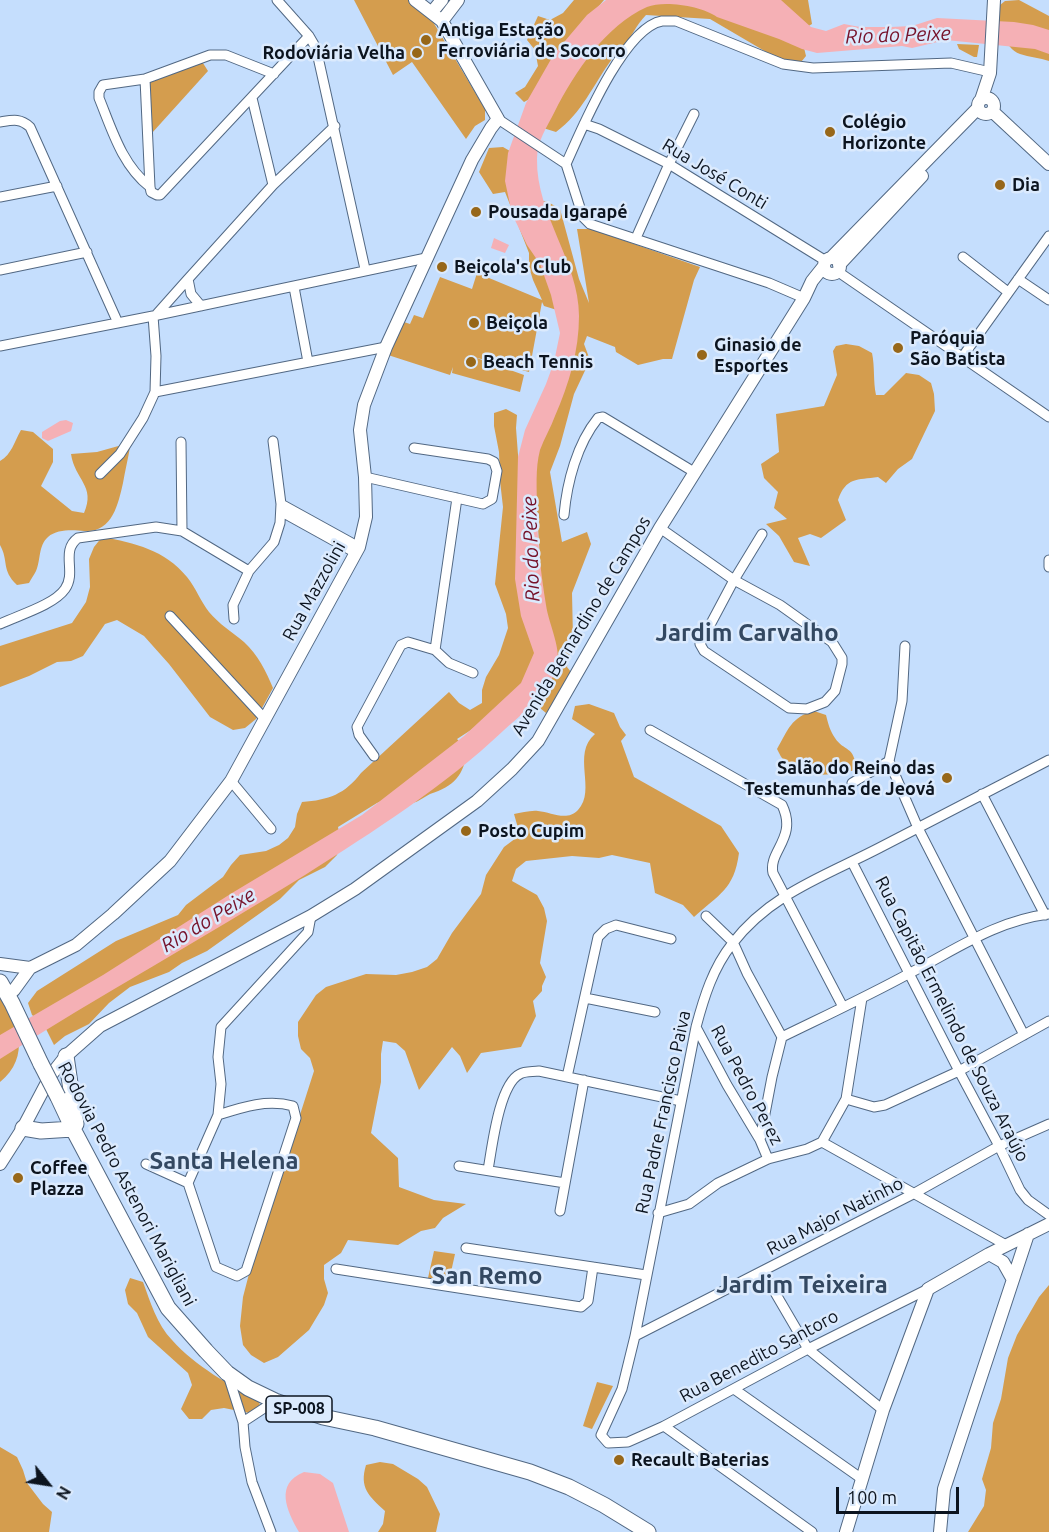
<!DOCTYPE html>
<html>
<head>
<meta charset="utf-8">
<style>
	body { margin:0 }
	#map { position:relative; width:1049px; height:1532px; overflow:hidden; background:#c5defd; font-family:Ubuntu,sans-serif }
	canvas { display:block }
	.north { position:absolute; left:18px; top:1454px; width:60px; height:60px; -webkit-text-stroke:4px #dbeafd; paint-order:stroke; rotate:120deg; font-size:16px; font-weight:700; line-height:24px; text-align:center; color:#0c141f }
	.north::after { content:''; display:block; margin:auto; width:21px; height:27px; background:#0c141f; clip-path:polygon(50% 0,100% 100%,50% 72%,0 100%) }
	.scale { position:absolute; left:836px; top:1487px; width:123px; height:27px; box-sizing:border-box; border:3px solid #0c141f; border-top:0; padding-left:8px; font-size:18px; line-height:21px; white-space:nowrap; color:#0c141f; -webkit-text-stroke:4px #dbeafd; paint-order:stroke }
</style>
</head>
<body>
<div id="map">
<canvas width="1049" height="1532"></canvas>
<div class="north">N</div>
<div class="scale">100 m</div>
</div>
<script>
const ctx = document.querySelector('canvas').getContext('2d');
ctx.lineJoin = 'round';
function fill(path, color) {
  ctx.fillStyle = color;
  ctx.fill(path, 'evenodd');
}
function stroke(path, color, width, dash) {
  ctx.strokeStyle = color;
  ctx.lineWidth = width;
  ctx.lineCap = dash ? 'butt' : 'round';
  ctx.setLineDash(dash || []);
  ctx.stroke(path);
}
function drawText(font, color, halo, rows, align = 'center') {
  ctx.font = font + ' Ubuntu,sans-serif';
  ctx.lineWidth = 5;
  ctx.setLineDash([]);
  ctx.textBaseline = 'middle';
  ctx.strokeStyle = halo;
  ctx.fillStyle = color;
  for (const [text, x, y, turn = 0] of rows) {
    ctx.save();
    ctx.translate(x, y);
    ctx.rotate((+turn || 0) * Math.PI / 180);
    ctx.textAlign = isNaN(turn) ? turn : align;
    if (halo) ctx.strokeText(text, 0, 0);
    ctx.fillText(text, 0, 0);
    ctx.restore();
  }
}
fill(new Path2D(`
	M354,0H414L423,5L485,109V120L475,126L466,139L412,62L393,75Z
	M574,0H604L567,44L537,95L524,102L515,93L525,87L538,66L535,50L527,40L538,16L550,20L563,13Z
	M634,0H808L812,24L800,31L806,56L797,67L785,63L710,19L646,15C636,25 631,38 622,49C619,53 615,55 612,59C593,85 582,113 556,132L543,128L546,104Z
	M1019,0L1049,16V61C1040,58 1029,57 1020,54C1004,48 998,24 995,9L1005,1Z
	M957,44L979,45L977,57H974L959,49Z
	M201,60L208,71L152,133L148,80Z
	M503,147L515,154L536,200L548,202L560,209L579,279L589,303L577,229H591L700,267L694,280L672,359H663L638,365L616,352L615,347L587,336L584,344L590,360L574,394L560,446L550,472L562,542L587,532L591,544L572,593L573,638L567,667L571,672C566,686 559,705 546,713L534,703H513L457,739L467,750C464,776 454,786 430,794C426,796 422,799 418,801C409,806 399,801 390,797L377,803L338,827L341,842L337,855L325,867L299,880L280,899L207,951L182,963L169,972L130,987L109,1003L89,1024L65,1036L54,1045L43,1023L32,1015L28,1003L37,991L116,941L178,915L186,905L223,877L231,865L240,855L266,851L279,845L288,838L295,827L297,814L302,802C329,800 345,794 361,773L449,692L459,703L470,710L482,703V690L486,677L499,655L508,628L506,614L495,584L503,507L500,481L499,452L494,426V413L506,409L517,415L516,428L527,575L540,559L534,465L568,365L557,310L544,306L542,302L529,372L474,357L524,375L520,392L452,373L453,367L450,375L388,355L401,321L410,324L414,315L423,318L440,277L472,289L477,273L542,300L533,280L529,267V253L505,192L493,194L479,172L489,148Z
	M846,344L859,346L872,353C875,367 873,381 876,395H884L906,373L919,375L931,383L934,394L935,411L912,459L898,469L886,483L878,477C857,480 846,477 838,500L846,520L821,538L810,534L798,538L810,566L794,562L779,536L766,524L787,519L774,508L778,492L764,478L761,464L779,452L776,414L824,406L837,375L833,351L836,346Z
	M21,430L33,432L53,449V462L41,486L72,511L84,513C96,486 75,480 71,454L97,452L122,445L130,447C128,459 125,471 123,483C118,505 112,533 84,531C73,530 57,529 48,537C38,546 41,560 36,571C34,575 31,579 29,583L17,585C1,570 9,561 0,545V461C12,454 14,442 21,430Z
	M102,537C135,543 165,550 187,577C196,588 201,602 209,612C219,624 232,632 244,642C258,655 266,671 273,688L256,719L245,728L233,730L210,717L169,664L144,636L117,620L105,624L83,656L71,661L57,662L29,676L0,687V646L72,623L86,602L90,587L89,559L94,547Z
	M589,704L614,713L620,727L626,735L621,741L634,777L721,826L739,853C734,890 719,894 694,917L683,905L655,893L650,863L612,855L599,858L572,856L526,861L516,869L512,881L537,895L544,908L547,921L540,963L546,977L542,986V991L533,1001L536,1016L521,1047L481,1053L467,1073L460,1056L452,1047L419,1090L405,1051L396,1043L383,1041L381,1054V1082L371,1133L398,1158L399,1187L434,1200L466,1204L443,1218L435,1228L421,1231L398,1245L348,1240L341,1253L324,1265V1279L328,1293L324,1305L309,1330L278,1357L264,1363L251,1355L243,1345L240,1326L243,1297L270,1193L298,1121L314,1071L310,1058L301,1049L298,1036V1022L316,995L326,987L366,974L396,975L412,972L427,967L437,959L452,933L481,894L486,875L504,847L520,835L514,814C521,813 531,810 538,811C551,812 567,822 578,810C597,790 571,754 595,734L572,719L575,706Z
	M814,711L826,715C828,723 830,731 835,738C844,752 855,745 856,770C834,775 804,780 785,762C782,759 779,753 777,749C788,730 791,717 814,711Z
	M0,991C19,1019 31,1058 0,1082Z
	M434,1251L455,1254L449,1281L428,1278Z
	M130,1278L143,1282C150,1301 157,1325 172,1340C196,1367 229,1384 259,1402L262,1412L249,1413L224,1408L211,1410L202,1419H189L181,1409L192,1385L188,1373L148,1337L137,1313L128,1304L125,1290Z
	M1049,1285V1532H968L984,1506L986,1490L982,1479L991,1448L993,1423L1001,1399L1008,1358L1017,1335L1039,1297Z
	M597,1382L613,1386L592,1429L583,1426Z
	M0,1447L17,1457L23,1470L27,1483L43,1504L52,1512L49,1532H0Z
	M380,1462L393,1464L418,1479L427,1487L440,1514L436,1532H378L383,1524L385,1511C369,1496 359,1488 366,1465Z`), '#d49d4e');
fill(new Path2D(`
	M606,0H781L811,27L826,31L844,24L860,27H891L912,26L937,18L1014,22L1033,25L1049,30V54L1035,49L946,40L912,48L902,46L817,53L802,49L779,39L717,17C702,6 664,0 647,7C605,26 575,72 555,111C547,127 537,141 537,159C536,215 579,261 579,316C579,351 569,384 555,416C551,427 544,439 540,450C535,469 537,490 537,509C537,541 541,574 546,605C549,626 563,650 556,670C545,697 524,712 503,731C444,787 374,831 305,875C204,938 100,995 0,1059V1035L103,975L232,893L362,815L464,736L521,683L534,653L521,616L515,579L518,457L525,430L546,384L554,362L560,333L551,295L540,264L527,245L512,214L505,181L508,153L526,103L554,54L587,15Z
	M494,238L509,245L505,253L491,248Z
	M66,420L73,423L71,431L48,441L42,438V432L60,421Z
	M304,1472L320,1474L333,1483L349,1532H299C287,1511 274,1484 304,1472Z`), '#f5b0b5');
const minor = new Path2D(`
	M277,0L309,36L316,48L365,269
	M145,79L150,187L151,192L157,195H160L309,36
	M252,98L273,185
	M498,119L566,164
	M0,122C13,120 20,118 30,127L118,323
	M584,124L599,129L669,164L826,261
	M566,164C581,131 623,28 662,21C666,21 672,21 676,21L783,64L813,68L951,63L990,72
	M566,164L583,217L590,224L769,283L804,298
	M150,187C122,165 112,130 99,98V92L103,85L145,79L210,55H226L274,74
	M0,197L57,186
	M636,238L669,164L694,114
	M963,257L1008,292
	M0,270L87,252
	M837,271L1049,417
	M1018,279L1049,300
	M294,287L308,362
	M201,306L191,294L188,279L273,185L335,126
	M156,315L188,279
	M0,346L153,316L426,258
	M963,356L1049,236
	M155,392L386,347
	M181,442L182,531
	M100,474L120,454L143,418L155,392L156,356L153,316
	M365,477L483,504L492,499L497,471L494,462L488,459L414,448
	M281,504L359,547
	M282,512L356,553
	M564,515C567,482 577,444 598,418L603,417L608,420L694,472
	M660,528L734,580L780,605L832,642L842,658V664L835,691L825,702L807,709L789,708L704,651L700,644L734,580L762,534
	M1049,560V567
	M170,616L264,718
	M234,619L233,605L249,571L274,542L280,523L281,504L273,441
	M0,624C19,615 54,605 65,589C77,572 60,551 78,538L156,527L182,531L249,571
	M435,650L457,498
	M650,730L782,805C798,838 768,851 773,873L843,1007
	M374,756L359,735L357,727L401,645L408,642L435,650L449,663L473,673
	M889,761L918,828L1024,1035
	M231,781L271,829
	M852,783L889,761L902,701L905,646
	M982,794L1045,915
	M852,862L959,1071L999,1146L1020,1190L1028,1200L1049,1215
	M706,916L733,942L747,973L782,1037
	M585,998L655,1012
	M696,1027L727,1085L760,1140L768,1159
	M567,1077L598,937L606,929L616,925L671,939
	M846,1099L874,1107L885,1105L959,1071L1049,1021
	M218,1115C243,1107 267,1099 293,1106L296,1118L246,1271L237,1276L216,1267L188,1183L218,1115L221,1084L218,1057L221,1027L308,932L311,916
	M760,1140L772,1077L782,1037C825,1016 868,996 910,973C957,949 995,921 1049,914
	M822,1142L1006,1245
	M146,1164L188,1183
	M459,1166L565,1183
	M488,1170C492,1148 499,1084 520,1074C525,1071 533,1072 539,1071L681,1101
	M560,1211L584,1080
	M658,1213L689,1204L718,1183L768,1159L807,1149L822,1142L846,1099L862,998
	M466,1248L646,1275
	M336,1269L581,1307L588,1301L593,1267
	M763,1272L808,1349L883,1410
	M928,1289L808,1349L664,1426L628,1442L608,1443L601,1435L622,1389L635,1336L696,1027C704,997 713,968 732,944C770,894 825,876 879,848C936,819 992,789 1049,760
	M635,1336L913,1194L999,1146L1049,1124
	M228,1375L243,1422
	M734,1389L862,1479
	M664,1426L812,1532
	M271,1532L252,1482L245,1447L243,1422L275,1401`);
const tertiary = new Path2D(`
	M432,12L442,0
	M442,21L458,0
	M978 106a8 8 0 1 1 16 0a8 8 0 1 1-16 0Z
	M981,100L990,73L994,0
	M992,111L1049,164
	M831,258L978,108
	M824 266a8 8 0 1 1 16 0a8 8 0 1 1-16 0Z
	M839,265L922,176
	M0,964L30,968
	M8,995L14,990L30,968L76,945L113,914L170,861L231,781L359,547L366,517L365,477L360,430L364,405L386,347L472,160L491,128L498,119L442,21L415,0
	M0,1164L23,1128L51,1075L66,1056L100,1026L311,916L355,889L477,801L512,769L538,741L660,528L804,298L812,281L824,266
	M989,1254L1003,1262L1012,1278
	M846,1532L883,1410L928,1289L989,1254L1049,1224
	M940,1532L944,1489L1028,1234`);
const primary = new Path2D(`
	M0,982L12,1003L41,1064
	M66,1056L76,1124
	M58,1097L73,1129L168,1308L206,1351L227,1373L248,1388L275,1401L323,1417L375,1428L530,1472L569,1487L604,1505L648,1532
	M23,1128L41,1131L73,1129`);
stroke(minor, '#526883', 11);
stroke(tertiary, '#526883', 14);
stroke(primary, '#526883', 17);
stroke(minor, '#fff', 9);
stroke(tertiary, '#fff', 12);
stroke(primary, '#fff', 15);
const primaryBridge = new Path2D(`
	M41,1064L58,1097`);
stroke(primaryBridge, '#526883', 17, []);
stroke(primaryBridge, '#fff', 15);
for (const [x, y, r, color] of [
	[426,40,6,"#976719"],
	[417,53,6,"#976719"],
	[830,132,6,"#976719"],
	[1000,185,6,"#976719"],
	[476,212,6,"#976719"],
	[442,267,6,"#976719"],
	[474,323,6,"#976719"],
	[898,348,6,"#976719"],
	[702,355,6,"#976719"],
	[471,362,6,"#976719"],
	[947,778,6,"#976719"],
	[466,831,6,"#976719"],
	[18,1178,6,"#976719"],
	[619,1460,6,"#976719"]
]) {
  const dot = new Path2D();
  dot.arc(x, y, r, 0, 2 * Math.PI);
  ctx.fillStyle = color;
  ctx.fill(dot);
  stroke(dot, '#dbeafd', 2);
}
for (const [x, y, w] of [
	[299,1409,66]
]) {
  const box = new Path2D();
  box.roundRect(x - w / 2, y - 13, w, 26, 4.5);
  ctx.fillStyle = '#dbeafd';
  ctx.fill(box);
  stroke(box, '#0c141f', 1.5);
}
drawText('bold 16px', '#0c141f', null, [
	["SP-008",299,1409]
]);
drawText('bold 18px', '#0c141f', '#dbeafd', [
	["Antiga Estação",438,30],
	["Ferroviária de Socorro",438,51],
	["Rodoviária Velha",405,53,"right"],
	["Colégio",842,122],
	["Horizonte",842,143],
	["Dia",1012,185],
	["Pousada Igarapé",488,212],
	["Beiçola's Club",454,267],
	["Beiçola",486,323],
	["Paróquia",910,338],
	["São Batista",910,359],
	["Ginasio de",714,345],
	["Esportes",714,366],
	["Beach Tennis",483,362],
	["Salão do Reino das",935,768,"right"],
	["Testemunhas de Jeová",935,789,"right"],
	["Posto Cupim",478,831],
	["Coffee",30,1168],
	["Plazza",30,1189],
	["Recault Baterias",631,1460]
], 'left');
drawText('18px', '#0c141f', '#dbeafd', [
	["Rua José Conti",715,174,31],
	["Rua Mazzolini",314,591,-61],
	["Avenida Bernardino de Campos",581,626,-59],
	["Rua Capitão Ermelindo de Souza Araújo",952,1019,63],
	["Rua Pedro Perez",747,1085,62],
	["Rua Padre Francisco Paiva",663,1112,-78],
	["Rodovia Pedro Astenori Marigliani",127,1184,62],
	["Rua Major Natinho",835,1216,-27],
	["Rua Benedito Santoro",759,1356,-28]
]);
drawText('italic 20px', '#76122a', '#dbeafd', [
	["Rio do Peixe",898,35,-2],
	["Rio do Peixe",531,549,-92],
	["Rio do Peixe",208,920,-31]
]);
drawText('bold 24px', '#334861', '#dbeafd', [
	["Jardim Carvalho",747,633],
	["Santa Helena",224,1161],
	["San Remo",487,1276],
	["Jardim Teixeira",802,1285]
]);
</script>
</body>
</html>
